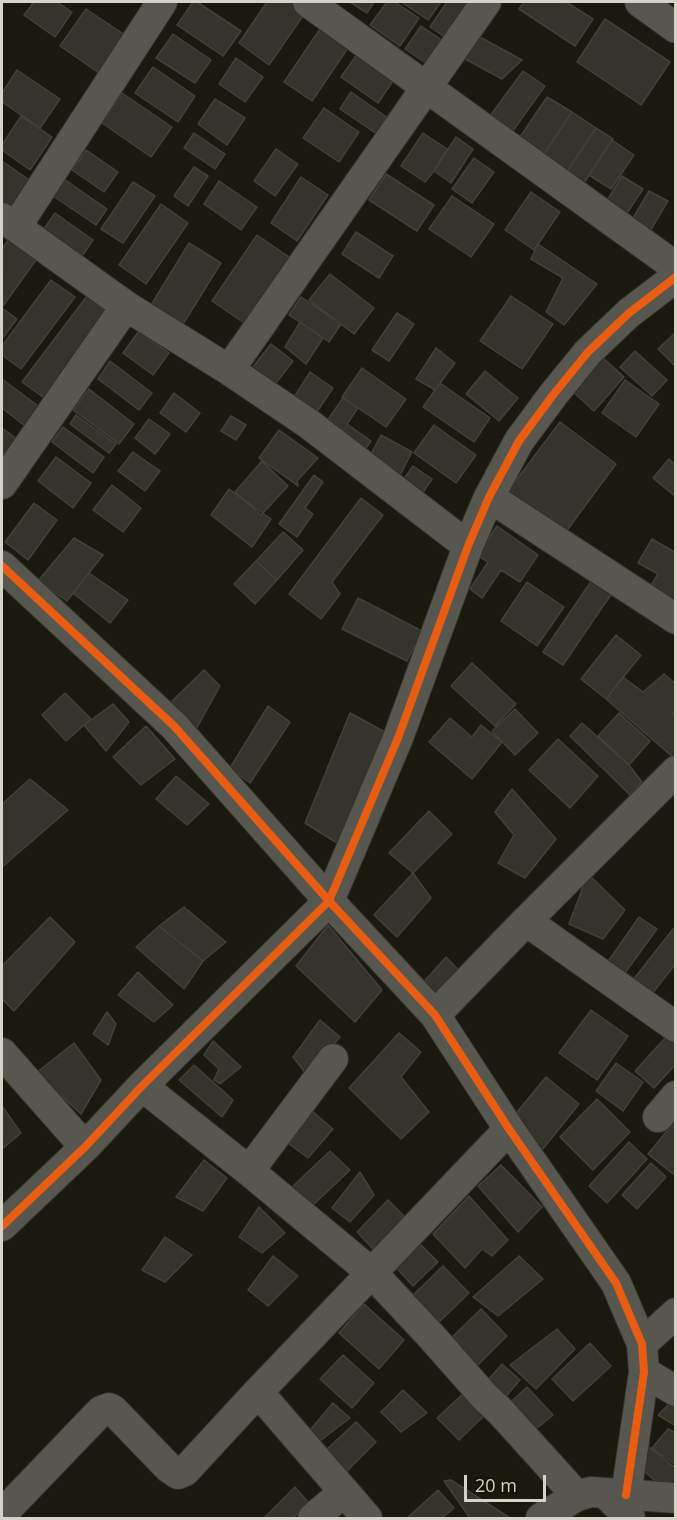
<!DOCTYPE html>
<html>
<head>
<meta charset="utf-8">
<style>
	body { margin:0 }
	#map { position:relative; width:677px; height:1520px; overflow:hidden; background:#19190e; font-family:"Open Sans",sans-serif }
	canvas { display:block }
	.frame { position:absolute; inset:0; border:3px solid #d3d3c6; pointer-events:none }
	.scale { position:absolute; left:464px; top:1475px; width:82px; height:27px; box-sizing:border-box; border:3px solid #d3d3c6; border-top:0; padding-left:8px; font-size:18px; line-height:21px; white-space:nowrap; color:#d3d3c6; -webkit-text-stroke:4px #151402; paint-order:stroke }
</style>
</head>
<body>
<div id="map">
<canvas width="677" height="1520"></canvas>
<div class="frame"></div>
<div class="scale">20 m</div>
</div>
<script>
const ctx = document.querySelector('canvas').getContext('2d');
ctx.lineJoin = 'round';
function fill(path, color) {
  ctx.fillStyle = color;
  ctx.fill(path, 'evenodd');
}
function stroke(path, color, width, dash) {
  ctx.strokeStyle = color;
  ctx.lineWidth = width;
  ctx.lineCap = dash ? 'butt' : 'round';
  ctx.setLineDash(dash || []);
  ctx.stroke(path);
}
const building = new Path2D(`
	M34,2H57L72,12L55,37L24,15Z
	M193,2H197L241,31L223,56L177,25Z
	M267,2H295L307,10L269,65L239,43Z
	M350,2H374L367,13Z
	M387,2H395L419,18L400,46L370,25Z
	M401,2H441L428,20Z
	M447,2H467L473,6L449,40L430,27Z
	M524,2H566L593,19L575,46L519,9Z
	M86,9L125,35L99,73L60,46Z
	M605,19L670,62L641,105L577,62Z
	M322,26L350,45L312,101L284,82Z
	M421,26L446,43L430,66L405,49Z
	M173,34L211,60L195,83L156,58Z
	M478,36L522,60L502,79L465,59Z
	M358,53L395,78L378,103L341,77Z
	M236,58L263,77L245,102L219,84Z
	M153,67L195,96L178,122L135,93Z
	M17,70L60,99L40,128L2,102V93Z
	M523,71L545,86L512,132L490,116Z
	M351,92L388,118L377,134L340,109Z
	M122,93L172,127L151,157L102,123Z
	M547,97L572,112L542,157L518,140Z
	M215,99L245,118L227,145L198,124Z
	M324,108L359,132L339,162L303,138Z
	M572,112L596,128L561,181L537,165Z
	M21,116L52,137L30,170L2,150V145Z
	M596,128L613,139L578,192L561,181Z
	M194,133L225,154L215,169L184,148Z
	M423,133L447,149L434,171L425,182L401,166Z
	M456,137L473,149L451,183L434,171Z
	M612,140L634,155L611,189L589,175Z
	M276,149L298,164L275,196L254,181Z
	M86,150L118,172L104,192L72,170Z
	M474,158L494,172L472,203L452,189Z
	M2,161L35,184L15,214L2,205Z
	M194,167L208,176L188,206L174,196Z
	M386,174L434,205L417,231L369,200Z
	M622,176L643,189L623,219L603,207Z
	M301,177L328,195L297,241L271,223Z
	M64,179L107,209L96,225L53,196Z
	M219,181L257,207L241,230L204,204Z
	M133,182L155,196L123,243L101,229Z
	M649,191L668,201L647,236L629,225Z
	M531,192L560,212L534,250L505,230Z
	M452,196L494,224L471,257L429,229Z
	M161,204L188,223L146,284L119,265Z
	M55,213L93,240L80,259L41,233Z
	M356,232L393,256L379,278L342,254Z
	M257,235L292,259L247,325L212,301Z
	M9,239L36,260L3,306L2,249Z
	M189,243L221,263L180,329L148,310Z
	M538,244L597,284L564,325L546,312L563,278L531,259Z
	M330,274L374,308L354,334L309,300Z
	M51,280L75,297L21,369L2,355V346Z
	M87,296L111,313L47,400L22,382Z
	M511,296L553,324L522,369L480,341Z
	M301,297L341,324L329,342L289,315Z
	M2,308L17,319L2,339Z
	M397,313L414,324L389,361L372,350Z
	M300,322L323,338L306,364L285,347Z
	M139,331L169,353L153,375L123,353Z
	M676,332V367L658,349Z
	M271,344L293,361L269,392L246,376Z
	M436,348L455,363L435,390L416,379Z
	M635,351L667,380L652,396L620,367Z
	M602,357L624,377L594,411L571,390Z
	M110,361L152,393L139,410L98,379Z
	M362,368L406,399L386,427L342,397Z
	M485,371L518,398L499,421L466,394Z
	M310,372L333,388L310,422L288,407Z
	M2,379L45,411L30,430L2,408Z
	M625,380L659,404L636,437L602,413Z
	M440,383L490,418L474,442L423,407Z
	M89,389L134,424L119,444L73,410Z
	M174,393L200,413L186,432L160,413Z
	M343,398L358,408L347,424L371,441L359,458L320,431Z
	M76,415L116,444L109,453L70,424Z
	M231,416L246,425L236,440L221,431Z
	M149,419L170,434L155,454L135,438Z
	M560,422L616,464L565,533L508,491Z
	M434,425L476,455L456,483L414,453Z
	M63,427L104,457L93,473L52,442Z
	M2,428L22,443L2,469Z
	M279,430L318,458L297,481L298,486L259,458Z
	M381,435L412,452L397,481L365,465Z
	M133,452L160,471L145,491L118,471Z
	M56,457L91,483L73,508L38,481Z
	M669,459L676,465V497L653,478Z
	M262,461L288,486L261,515L235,492Z
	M413,466L432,479L416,503L397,489Z
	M314,475L323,482L305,508L313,514L297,537L279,524Z
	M112,485L141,508L123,532L93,510Z
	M229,489L271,519L252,547L211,515Z
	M361,498L383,515L332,582L340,594L321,619L289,594Z
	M34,503L57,520L28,560L5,542Z
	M497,526L538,555L520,582L501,570L482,598L470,589L488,562L477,555Z
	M283,532L303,550L277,580L256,561Z
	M74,538L103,555L67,601L38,581Z
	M652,539L676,553V603L649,589L658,574L638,563Z
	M256,561L277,580L255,604L234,584Z
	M89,573L128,600L110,623L73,593Z
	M592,580L612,593L563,665L543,652Z
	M527,582L564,607L537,646L501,621Z
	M358,598L422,631L407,661L342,629Z
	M616,635L641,655L606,699L581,679Z
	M472,663L516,704L495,726L451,686Z
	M204,670L220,686L195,731L169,704Z
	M664,674L676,684V709L672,715L676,718L675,759L606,699L623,677L643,692Z
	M65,693L91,719L66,741L42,715Z
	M113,704L129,722L106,751L84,725Z
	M268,706L290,722L250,783L230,768Z
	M515,709L538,733L515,755L492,731Z
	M350,713L387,733L342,846L305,823Z
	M619,713L650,741L629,765L598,736Z
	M450,718L472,737L481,725L502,742L472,779L429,742Z
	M582,723L629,765L642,782L630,795L570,736Z
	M146,726L175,759L141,785L113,757Z
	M558,739L598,776L570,808L529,770Z
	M176,776L209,804L187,825L156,799Z
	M30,779L68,810L2,867V804Z
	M512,789L556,839L525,878L498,863L514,835L495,812Z
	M429,811L452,834L413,873L389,853Z
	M413,873L431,898L397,937L374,915Z
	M588,874L625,910L603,939L569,924Z
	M184,907L226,942L203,961L159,926Z
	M50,917L75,942L14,1011L2,999V966Z
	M639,917L657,929L622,977L605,966Z
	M328,925L382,990L355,1022L296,966Z
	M159,926L203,961L184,989L136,947Z
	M673,929L676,930V963L652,994L633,980Z
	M446,957L467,979L442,1007L422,984Z
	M138,972L173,1005L154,1022L118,995Z
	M591,1010L628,1036L597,1080L559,1053Z
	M107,1012L116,1024L108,1045L93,1034Z
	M320,1020L340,1037L307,1075L293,1057Z
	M399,1033L421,1052L401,1077L429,1112L401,1139L349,1088Z
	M666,1037L676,1043V1064L654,1088L635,1071Z
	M213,1041L241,1067L220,1084L214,1080L219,1069L204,1055Z
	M74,1043L101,1080L81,1114L36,1073Z
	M616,1063L643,1082L623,1111L596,1091Z
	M194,1065L233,1100L222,1117L179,1080Z
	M546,1077L579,1104L542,1150L508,1123Z
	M597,1099L630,1132L593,1170L560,1137Z
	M2,1106L21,1133L2,1149Z
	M312,1111L333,1129L308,1158L289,1144Z
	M676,1120V1170L673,1174L648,1154Z
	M629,1142L647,1159L607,1203L589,1186Z
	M330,1151L350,1170L311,1207L290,1189Z
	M204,1160L227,1178L203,1211L176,1197Z
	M651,1163L666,1177L637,1209L622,1195Z
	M501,1165L542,1207L518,1232L478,1186Z
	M360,1172L374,1195L350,1222L332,1208Z
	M469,1196L508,1240L492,1256L482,1249L465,1268L433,1234Z
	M388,1200L404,1216L375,1251L357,1232Z
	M259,1207L285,1233L262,1253L239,1237Z
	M165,1237L192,1255L165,1282L142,1270Z
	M414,1238L438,1262L413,1286L390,1261Z
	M273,1256L298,1276L268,1306L248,1290Z
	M519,1256L543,1279L498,1316L473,1297Z
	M443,1266L469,1293L435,1326L409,1299Z
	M364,1304L404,1340L379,1369L339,1333Z
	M481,1309L507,1336L473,1370L446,1343Z
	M557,1329L575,1349L536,1389L510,1365Z
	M590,1343L611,1366L573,1401L552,1379Z
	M343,1355L374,1383L352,1408L320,1379Z
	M502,1364L520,1380L501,1402L483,1386Z
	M527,1387L553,1415L536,1429L511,1402Z
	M403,1390L427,1413L401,1432L381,1412Z
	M466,1391L488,1412L459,1440L437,1418Z
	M676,1397V1426L658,1415Z
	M333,1403L350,1418L316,1444L305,1436Z
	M356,1422L376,1442L346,1472L325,1451Z
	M668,1429L676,1433V1465L652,1448Z
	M645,1444L676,1468V1493L673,1496L632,1461Z
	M451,1480L510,1518H470L444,1481Z
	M295,1487L309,1503L293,1518H266L265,1517Z
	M438,1490L454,1508L442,1518H407Z`);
fill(building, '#34342b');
stroke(building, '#414138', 1.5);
const street = new Path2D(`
	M308,2L676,267
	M640,2L676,28
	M2,218L16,227L126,306L229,370L309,424L468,546
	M16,227L162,2
	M229,370L486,2
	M2,484L126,306
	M489,497L676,619
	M2,566L174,726L329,901L435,1015L509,1129L616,1283L642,1344L644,1372L626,1495
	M526,921L676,771
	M435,1015L526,921L676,1027
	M2,1053L85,1147
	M142,1086L249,1171L372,1273L431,1336L484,1396L501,1412L577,1496
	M658,1117L676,1096
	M249,1171L333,1059
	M2,1226L85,1147L142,1086L329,901L398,738L468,546L489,497L519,441L553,395L588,352L629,313L676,277
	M642,1344L676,1313
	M644,1372L676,1391
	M605,1493L630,1518
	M2,1514L101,1411L109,1408L113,1410L169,1468L178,1474L185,1471L258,1392
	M313,1518L344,1492
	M367,1518L258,1392L509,1129
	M541,1518L577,1496L591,1492L676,1498`);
stroke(street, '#32312a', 32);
stroke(street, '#57574f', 30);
stroke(new Path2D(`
	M2,566L174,726L329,901L435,1015L509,1129L616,1283L642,1344L644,1372L626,1495
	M2,1226L85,1147L142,1086L329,901L398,738L468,546L489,497L519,441L553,395L588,352L629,313L676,277`), '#e95d12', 8);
</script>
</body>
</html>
